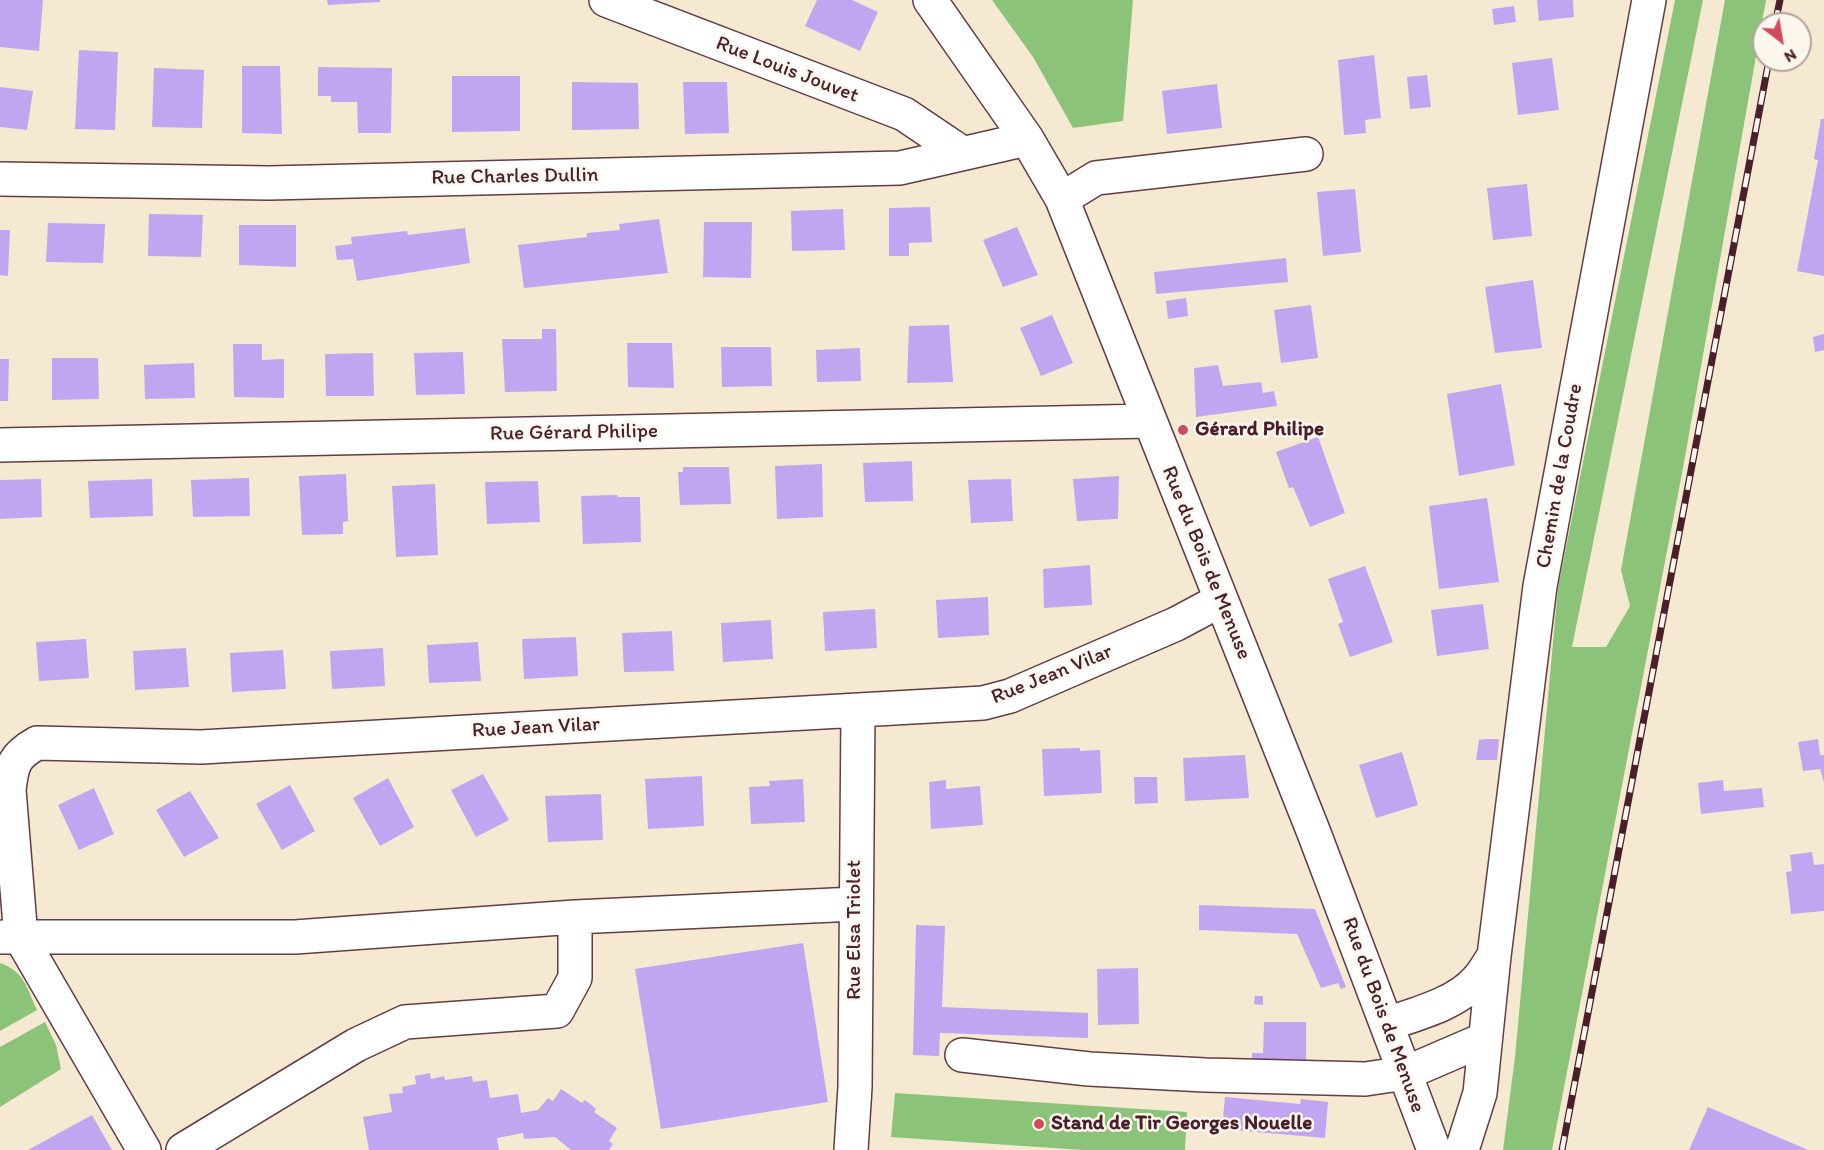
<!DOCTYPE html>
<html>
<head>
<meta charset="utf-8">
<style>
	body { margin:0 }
	#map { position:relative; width:1824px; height:1150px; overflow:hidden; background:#f6e9d2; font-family:Itim,sans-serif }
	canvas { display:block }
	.north { position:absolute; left:1752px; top:12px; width:60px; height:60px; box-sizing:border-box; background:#fbf7ec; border:2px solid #b4a19f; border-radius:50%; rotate:149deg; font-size:16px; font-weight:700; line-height:24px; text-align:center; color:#4a1f2b }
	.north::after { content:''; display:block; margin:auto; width:21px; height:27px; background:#d1495b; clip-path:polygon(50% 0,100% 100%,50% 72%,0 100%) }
</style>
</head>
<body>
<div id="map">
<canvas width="1824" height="1150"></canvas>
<div class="north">N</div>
</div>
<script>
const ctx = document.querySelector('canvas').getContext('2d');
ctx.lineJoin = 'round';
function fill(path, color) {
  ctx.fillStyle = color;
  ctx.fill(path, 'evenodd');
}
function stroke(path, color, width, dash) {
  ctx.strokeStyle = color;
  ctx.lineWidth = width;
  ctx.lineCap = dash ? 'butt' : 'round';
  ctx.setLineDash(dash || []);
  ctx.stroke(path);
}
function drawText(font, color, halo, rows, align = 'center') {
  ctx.font = font + ' Itim,sans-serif';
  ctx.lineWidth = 5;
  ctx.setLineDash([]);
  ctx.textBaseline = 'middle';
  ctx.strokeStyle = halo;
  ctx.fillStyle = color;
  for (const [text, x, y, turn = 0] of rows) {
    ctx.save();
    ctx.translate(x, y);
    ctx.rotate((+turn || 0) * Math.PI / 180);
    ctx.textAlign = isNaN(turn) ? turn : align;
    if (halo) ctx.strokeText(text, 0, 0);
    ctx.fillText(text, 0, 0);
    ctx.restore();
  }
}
fill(new Path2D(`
	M992,0H1133L1123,121L1073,128L1033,57Z
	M1675,0H1703L1572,647H1606L1630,606L1621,570L1725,0H1766L1683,468L1552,1150H1503L1515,1057L1558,588Z
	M0,963C24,971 27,988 37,1010L0,1031Z
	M45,1022L56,1045L61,1069L0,1107V1047Z
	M895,1093L1187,1112L1185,1150H1083L891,1137Z`), '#8bc478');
fill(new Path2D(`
	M0,0H43L39,51L0,47Z
	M327,0H380V2L328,5Z
	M817,0H852L878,12L860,51L805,26Z
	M1537,0H1573L1574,17L1539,21Z
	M1514,6L1516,22L1494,25L1492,9Z
	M79,50L118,52L115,130L75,129Z
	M1374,55L1381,118L1365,120L1366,133L1344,135L1338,60Z
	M1552,58L1559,110L1518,115L1512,63Z
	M242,66H280L282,134L242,133Z
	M318,67L392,68L391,133H358L357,102H331V96H318Z
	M154,68L204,70L202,128L152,127Z
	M1427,75L1431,107L1410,109L1407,77Z
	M452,76H520V131L452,132Z
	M572,82L638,83L639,129L572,130Z
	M683,82H727L729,133L685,134Z
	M1217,84L1222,128L1167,134L1162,91Z
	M0,87L33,91L27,130L0,127Z
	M1821,119H1824V276L1797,271L1818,160L1814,159Z
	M1527,184L1532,236L1493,240L1487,188Z
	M1355,189L1361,252L1323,256L1317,192Z
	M930,207L932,242L909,243V256H889V208Z
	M843,209L845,250L792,251L791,211Z
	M149,214L203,215L201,257L148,256Z
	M659,219L668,273L524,288L518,245L587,237V233L620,230L619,224Z
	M704,222H752L751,278L703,277Z
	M48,223L105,224L103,263L46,262Z
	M239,225H296V267L239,265Z
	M1017,227L1038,275L1003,287L983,240Z
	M465,228L470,263L357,281L353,259L337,260L335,246L352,244L351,237L407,231L408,235Z
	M0,230H10L8,276L0,275Z
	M1286,258L1288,282L1156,294L1154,272Z
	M1533,280L1542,348L1495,353L1485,287Z
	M1186,298L1188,316L1168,319L1166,301Z
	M1311,305L1318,358L1281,363L1274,310Z
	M1052,315L1073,363L1041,376L1020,328Z
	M949,325L953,382L907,383L909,326Z
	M542,329H556L557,391L505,392L502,339H542Z
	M1824,334V350L1815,352L1813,337Z
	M627,343H672L674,388L628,387Z
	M233,344H262V360L284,359V398L234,397Z
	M721,347H771L772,386L722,387Z
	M860,348L861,381L817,382L816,350Z
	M463,352L465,394L416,395L414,353Z
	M373,353L374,396H326L325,354Z
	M52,358H98L99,399L52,400Z
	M0,359H9L8,401H0Z
	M194,363L195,398L145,399L144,365Z
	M1218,365L1223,386L1261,382L1263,393L1274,391L1277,406L1196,417L1194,368Z
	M1501,384L1515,465L1459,476L1447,394Z
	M1318,437L1345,513L1310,527L1293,487L1289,488L1276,452Z
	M912,461L913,501L865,502L863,463Z
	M822,464L823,517L777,519L775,466Z
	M683,467H729L731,504L680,505L678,472H683Z
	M346,474L348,521L343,522V534L302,535L299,476Z
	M1119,476L1118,519L1077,521L1073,479Z
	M249,478L250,516L193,517L191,480Z
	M41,479L42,517L0,519V480Z
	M152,479L153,516L90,518L88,481Z
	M1011,479L1013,521L971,523L968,480Z
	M538,481L540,522L487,524L485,482Z
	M435,484L438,555L396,557L392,486Z
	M617,495L618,497H640L641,542L583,544L581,496Z
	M1487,498L1499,582L1439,589L1429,506Z
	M1090,565L1092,605L1044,608L1043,569Z
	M1365,566L1393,642L1350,657L1338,624L1343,622L1328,579Z
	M988,597L989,635L938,638L936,600Z
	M1483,604L1489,649L1437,656L1431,610Z
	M875,609L877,648L825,651L823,612Z
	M771,620L773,659L723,662L721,623Z
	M672,631L674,671L624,672L622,633Z
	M576,637L578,676L524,679L522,639Z
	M86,639L89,678L39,681L36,642Z
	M478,642L481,681L429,683L427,645Z
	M186,648L189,687L135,690L133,651Z
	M383,648L385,686L332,689L330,651Z
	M283,650L286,689L232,692L230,653Z
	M1484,739H1499L1497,760H1476L1479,740Z
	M1818,739L1820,755H1824V782L1820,769L1803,771L1798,742Z
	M1080,748V751L1100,750L1102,793L1044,796L1042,749Z
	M1402,752L1418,805L1376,818L1359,765Z
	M1245,755L1249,798L1185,801L1183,758Z
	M483,774L509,820L476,837L451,790Z
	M702,776L704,826L648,829L645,779Z
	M1134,777H1157L1158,803L1135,804Z
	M388,778L414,827L380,846L353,798Z
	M803,779L805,822L751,824L749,787L770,786L769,781Z
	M946,780V789L980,786L983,825L931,829L929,782Z
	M1723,780L1724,791L1762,788L1764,807L1701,814L1698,783Z
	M290,785L315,831L282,850L256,804Z
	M94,788L114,834L79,850L58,805Z
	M190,791L219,838L184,857L156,810Z
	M601,794L603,840L548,842L545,796Z
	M1812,852L1814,865L1824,864V911L1791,914L1786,872L1792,871L1790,855Z
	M1199,905L1315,909L1346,987L1341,989L1338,983L1321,988L1297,934L1199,930Z
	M916,925L945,926L942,1007L1088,1013V1038L940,1033L939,1056L913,1055Z
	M803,943L828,1102L661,1129L635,969Z
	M1138,968L1139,1024L1098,1025L1097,969Z
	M1255,996H1263V1005L1254,1004Z
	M1264,1022H1306V1060L1265,1059V1063L1252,1062V1053H1263Z
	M430,1073L431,1079L444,1076L445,1080L472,1076L473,1082L487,1080L490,1098L518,1094L521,1113L538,1110L548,1098L553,1101L561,1089L582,1103L585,1100L596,1109L594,1112L617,1128L609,1141L613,1144L609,1150H571L555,1137L524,1139L523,1133L497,1138L499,1150H369L363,1117L392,1112L389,1094L403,1093L402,1087L416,1084L415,1076Z
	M1225,1097L1300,1104L1301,1099L1328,1102L1325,1138L1222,1129Z
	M1708,1107L1808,1150H1689Z
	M92,1115L112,1150H28Z`), '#c1a5f0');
const minor = new Path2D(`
	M606,0L904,114L962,153
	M930,0L1027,139L1062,199L1314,833L1434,1150
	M0,179L269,183L900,168L1027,139
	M1062,199L1096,178L1306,154
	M0,445L1149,421
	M3,937H295L575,917L855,904
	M1387,1024C1416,1014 1456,1004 1477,980C1484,973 1488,964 1494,956
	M962,1055L1089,1069L1205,1075L1365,1079L1406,1073L1485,1039
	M144,1150L21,938L9,790C12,764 14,756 37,743L201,747L983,703L1010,696L1176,624L1221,600
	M183,1150L356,1045L405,1022L557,1011L575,978V917
	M851,1150L855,1087L858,710
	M1462,1150L1480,1093L1494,956L1540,586L1649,0`);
stroke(minor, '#643d44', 36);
stroke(minor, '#fff', 33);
const rail = new Path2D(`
	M1775,24L1780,0
	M1562,1150L1769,60`);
stroke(rail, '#4a1f2b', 7);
stroke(rail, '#fbf7ec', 4.5, [14]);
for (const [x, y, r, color] of [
	[1183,430,6,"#d1495b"],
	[1039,1124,6,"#d1495b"]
]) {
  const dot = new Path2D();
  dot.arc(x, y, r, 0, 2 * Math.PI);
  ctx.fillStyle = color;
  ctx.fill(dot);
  stroke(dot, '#fbf7ec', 2);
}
drawText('21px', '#4a1f2b', '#fbf7ec', [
	["Rue Louis Jouvet",787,70,21],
	["Rue Charles Dullin",515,177,-1],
	["Rue Gérard Philipe",574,433,-1],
	["Chemin de la Coudre",1560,476,-80],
	["Rue du Bois de Menuse",1206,563,68],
	["Rue Jean Vilar",1052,675,-22],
	["Rue Jean Vilar",536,728,-3],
	["Rue Elsa Triolet",855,930,-90],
	["Rue du Bois de Menuse",1383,1015,70]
]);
drawText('bold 21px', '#4a1f2b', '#fbf7ec', [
	["Gérard Philipe",1195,430],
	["Stand de Tir Georges Nouelle",1051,1124]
], 'left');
</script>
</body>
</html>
